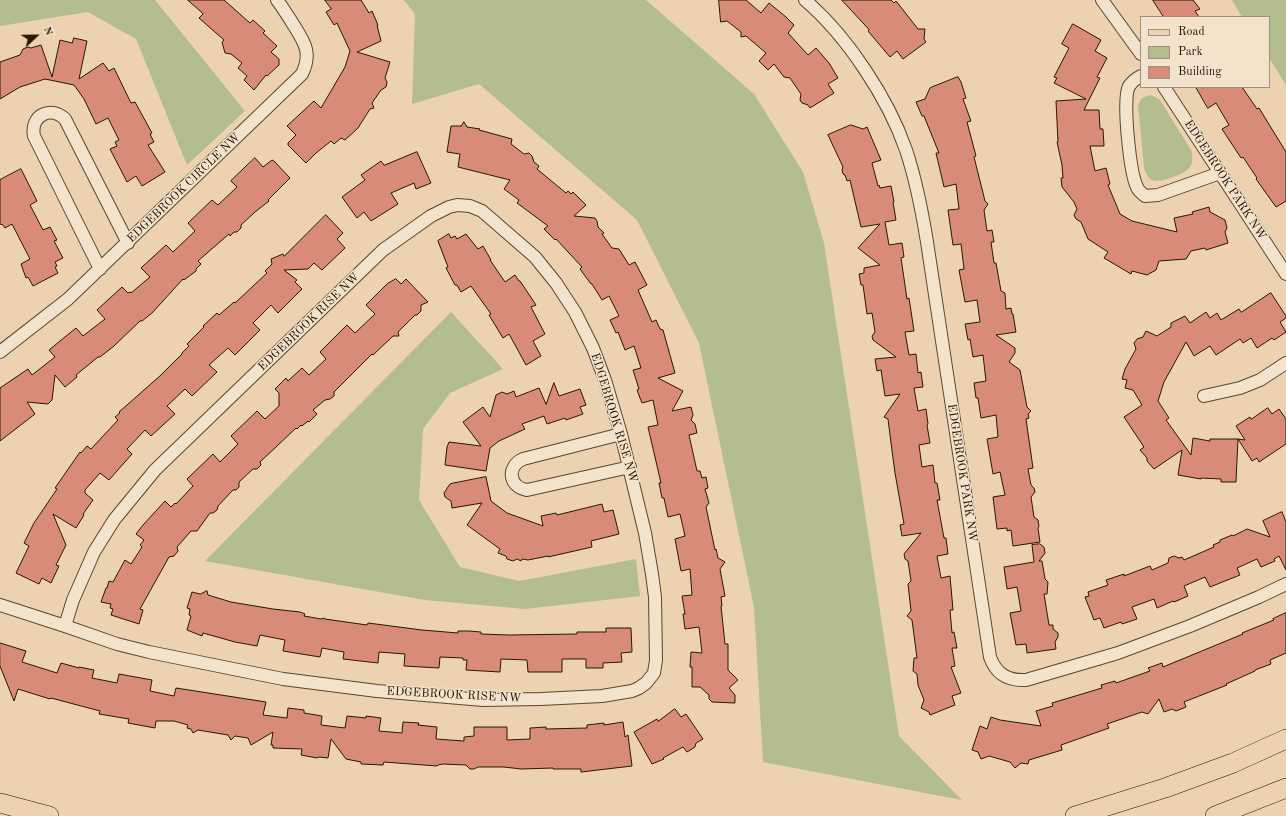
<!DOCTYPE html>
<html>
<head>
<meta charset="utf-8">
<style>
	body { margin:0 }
	#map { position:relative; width:1286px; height:816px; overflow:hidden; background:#ecd2b0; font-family:"Old Standard TT",serif }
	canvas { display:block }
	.legend { position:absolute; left:1140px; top:16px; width:130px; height:72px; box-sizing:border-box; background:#f3e2cc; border:1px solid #a2907c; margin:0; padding:5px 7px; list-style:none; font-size:12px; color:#291604 }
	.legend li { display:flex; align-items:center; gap:8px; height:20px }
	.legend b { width:20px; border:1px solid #a2907c }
	.north { position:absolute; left:16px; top:16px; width:40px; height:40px; -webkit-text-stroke:3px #f3e2cc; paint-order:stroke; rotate:68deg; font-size:11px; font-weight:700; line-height:16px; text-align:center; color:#291604 }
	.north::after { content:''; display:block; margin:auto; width:14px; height:18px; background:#291604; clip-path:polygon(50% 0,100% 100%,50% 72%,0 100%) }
</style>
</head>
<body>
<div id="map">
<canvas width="1286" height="816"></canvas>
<ul class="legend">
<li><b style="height:5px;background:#ecd2b0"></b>Road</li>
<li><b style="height:11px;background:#b4bd8e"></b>Park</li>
<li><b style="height:11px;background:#d88c77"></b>Building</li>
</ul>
<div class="north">N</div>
</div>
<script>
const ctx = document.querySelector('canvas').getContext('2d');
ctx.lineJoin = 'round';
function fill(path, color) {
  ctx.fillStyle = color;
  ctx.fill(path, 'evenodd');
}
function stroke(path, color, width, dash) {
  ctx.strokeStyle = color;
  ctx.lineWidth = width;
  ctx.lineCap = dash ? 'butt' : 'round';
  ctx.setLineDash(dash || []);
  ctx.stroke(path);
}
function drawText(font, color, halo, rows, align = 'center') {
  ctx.font = font + ' "Old Standard TT",serif';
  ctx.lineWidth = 3;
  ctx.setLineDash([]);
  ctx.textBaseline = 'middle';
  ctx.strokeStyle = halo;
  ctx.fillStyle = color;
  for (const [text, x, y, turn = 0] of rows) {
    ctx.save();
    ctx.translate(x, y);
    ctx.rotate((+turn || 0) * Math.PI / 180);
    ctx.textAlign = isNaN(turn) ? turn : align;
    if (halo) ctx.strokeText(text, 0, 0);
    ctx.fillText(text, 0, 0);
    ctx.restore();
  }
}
fill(new Path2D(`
	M0,0H155L245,111L187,165L136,39L88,12L0,26Z
	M404,0H646L754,94L803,172L824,243L899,736L962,800L763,762L754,607L699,343L637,220L479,84L412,104L415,14Z
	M1232,0H1286V85L1269,58V17H1242Z
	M1149,95L1153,96L1160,100L1191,150C1196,167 1187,172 1173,177C1159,182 1148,185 1144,167L1138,105L1142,98Z
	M451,312L503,369L450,393L423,429L419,500L460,567L519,581L636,559L640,596L525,609L425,600L205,561Z`), '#b4bd8e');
const building = new Path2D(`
	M188,0H224L250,23L253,20L265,31L263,33L277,46L271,52L279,59V65L267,76L266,75L254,90L244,80L247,76L238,68L242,63L231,54L225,53L222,42L224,40L199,18L203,14Z
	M325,0H361L369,13L372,11L378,25H377L381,41L357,52L390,62L385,78L387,82L386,87L381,90L372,103L374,108L370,109L358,128L345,140L341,138L334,144L331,141L316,153L306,163L288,145V143L296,135L287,126L314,101L321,108L345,67L350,51L337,23L334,25L326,12L331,9Z
	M719,0H746L761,13L769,3L786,17L794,25L788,33L808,55L816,48L829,63L838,78L828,84L834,93L810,108L808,105L802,103L800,100L801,94L790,78L784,77L774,64L768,70L759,61L766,53L746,36L741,37V32L727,21L721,22Z
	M842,0H891L894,3L896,1L918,29H925L924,39L926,42L903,59L897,51L890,57L868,31L869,30Z
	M1153,0H1193L1200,9L1195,11L1199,17H1164Z
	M1073,24L1101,40L1095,51L1107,58L1097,77L1100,78L1084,110H1099L1100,129H1103L1104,146H1090L1095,171L1106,168L1110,184L1108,185L1120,214L1132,221L1177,232L1174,218L1193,214L1192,212L1209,207L1210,212L1225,220L1227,228L1225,232L1228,243L1206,250L1205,248L1191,251L1186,259L1159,261L1156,270L1147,275L1132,271L1131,274L1104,258L1108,252L1088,239L1081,222L1076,219L1074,215L1077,209L1074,202L1062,187L1061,178H1063L1062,165L1057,142H1058L1056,101L1086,99L1054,83L1057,78L1054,77L1069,48L1062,44Z
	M74,38L87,41L79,79L103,63L109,71L114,68L131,103L135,102L152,133L150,134L154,142L148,145L165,172L142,186L136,176L127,182L110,149L117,146L115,142L119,140L108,118L96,124L84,99L74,85L45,79L20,87L0,99V62L20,55L23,49L28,47L31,48L41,45L52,77L60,40L72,43Z
	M958,77L961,82L966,98L963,99L971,121L967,122L976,156L974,157L985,201L988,204L984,210L987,231L992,230L994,242H991L994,263H996L1001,291L1005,293L1006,309L1011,308L1012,314H1013L1016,332L996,335L1015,348V353L1009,362L1020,370L1027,407L1031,411L1028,414L1029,418L1026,419L1033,468L1028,469L1031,485L1034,488L1035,492L1031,497L1034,517L1038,520L1039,526L1038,528L1040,542L1013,546L1011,530L1007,531V528L997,529L993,497L1005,495L1000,472L993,474L987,439L998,437L996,415L981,418L978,398H976L974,383L986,381L983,355L973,357L970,339L968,340L965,324L980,322L977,300L965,302L959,270L964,269L961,244L953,245L948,210L959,209L956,184L944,187L936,153H939L924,116H922L916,102L925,99L930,88Z
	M1196,87H1242L1257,109L1259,108L1286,152V201L1276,207L1256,179L1257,178L1243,157L1241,158L1222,129L1229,125L1216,103L1208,108Z
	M464,122L467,127L480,129L479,130L512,139L511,144L524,154L529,153L532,156L534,162L539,166L537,169L566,193L568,191L571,194L573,192L586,205L574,216L595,218L597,221L598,227L604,233L602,234L612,248L619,249L629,265L635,262L647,285L638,290L652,322L656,320L660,329L663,330L675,373L658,378L683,391L672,411L691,407L693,415L691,420L695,424L697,433L689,435L697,471H700L702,478L706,477L708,488L705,489L709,503L706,507L715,550L716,549L718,558L725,562L720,569L725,596L721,597L722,606H721L725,644H728V670L738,680L729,688L735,695V703L712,702L709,699V695L700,687H692V667H690L691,652L702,653L699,627L685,629L683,614H685L682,596L692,595L690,569L681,571L675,539L685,536L680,514L668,517L664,498H662L659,483H661L648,427L658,425L653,400L642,403L637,390L639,389L633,370L641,368L634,346L625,350L618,332L616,333L610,320L619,316L609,296L602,300L592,284H591L580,269L582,267L556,239L555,240L544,229L548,226L517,203L519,200L504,189L510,180L458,167L460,154L447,152L451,126H461Z
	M851,125L863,129L867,127L881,160L872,163L878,186L879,185L880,188L891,186L894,202H893L896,220L885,222L889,245L902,243L904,257L901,258L907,299L909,298L914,331L905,332L909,355L916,354L918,373L921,372L923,387L914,388L918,411L926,409L928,424L927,425L930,443L919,445L922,467L933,465L935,483H937L940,500H937L944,538H946L948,554L937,556L941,578L950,576L953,610H950L952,633L954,632L957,648H952L955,666L951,667L961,693L952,696L955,705L930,715L929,712L921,708L924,700L918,685L917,674L913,671L914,658H917L912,620L907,616L911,611L908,584L911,581L908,561L905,559L904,554L921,533L902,536L900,525L904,524L895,473L891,443L888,419L884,417L900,394L885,396L881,370L877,371L875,359L896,357L873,340L872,336L875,332L872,313L867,314L863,285H861L859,274L864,273V268L880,265L858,248L880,224L861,227L850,180L847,181L845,175L843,174L842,170L843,167L828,135Z
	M417,152L431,183L416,189L414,183L391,193L398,204L371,221L364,212L357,218L342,197L365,180L361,175L381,161L384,165Z
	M255,158L263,167L272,160L274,161L290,178L268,200L269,201L255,212L241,225V228L237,232H234L230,236L229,234L214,247L198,261L201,264L196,269V271L184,280L183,279L152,313L142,321H140L114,346L100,357H98L76,375L77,377L65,387L55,375L52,400L48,404L27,402L35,414L0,441V388L28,369L32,375L55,357L49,350L76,328L83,336L105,319L97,310L122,287L128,293L130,292L131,293L150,277L141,268L166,245L173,252L195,231L188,223L212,200L218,205L237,187L231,181Z
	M21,169L37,201L30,205L43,230L50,227L57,240L54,241L63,258L55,262L57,266L55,267L58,273L33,286L28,277L26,278L21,264L30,259L12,224L5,228L3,225L0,224V180Z
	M326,215L343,233L337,239L345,248L322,270L314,263L308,269L284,270L297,280L295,282L302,289L278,313L271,305L253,323L260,330L235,355L228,348L209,365L217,372L192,396L185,389L167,406L175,414L151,436L145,430L127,449L132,454L109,480L100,473L85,490V493L93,500L83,514L84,515L76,528L53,514L66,545L56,565L59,566L51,583L42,578L39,584L16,573L29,546L24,543L34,523L57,489L55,488L80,452L81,453L87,446L91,449L118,420L115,417L120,413L119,412L161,375L182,354V353L189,346L187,344L204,327L203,326L217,313L219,315L234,302L235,303L267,273L265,271L272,264L271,259L283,254L284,256Z
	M449,234L451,238L455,236L457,239L466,234L478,249L483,246L491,260H490L505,282L515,275L519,281H520L536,305L531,307L545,334L533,341L541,356L526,365L509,334L503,338L489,315L491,314L471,286L461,292L457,285H455L446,268L448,267L438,241Z
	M396,279L401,284L406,279L428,302L421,305V311L417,315H415L398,332L399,336H393L373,355L372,354L334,392V396L330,399L325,400L313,410L317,414L309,422L308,421L302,426L301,425L297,429L296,428L275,448L260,462L261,465L257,469H253L239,482V487L236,490H233L218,506L217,510L213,513H210L197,531H191L177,547L178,551L174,556L169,557L140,609L143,610L139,624L111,615L113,609L110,608L111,604L101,602L106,588H107L109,581L113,582L125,560L131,564L142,547L140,545L144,540L136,534L143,525L165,501L171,507L175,503L176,504L193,486L187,479L213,454L220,462L238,444L231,436L257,411L265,419L279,406V393L275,389L286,378L288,381L302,368L309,375L326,359L320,352L347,325L355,333L375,314L366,305L387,284Z
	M1271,293L1286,316V318L1280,322L1286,332L1274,340L1272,338L1257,348L1251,338L1243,343L1240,339L1216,355L1210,346L1194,356L1186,342L1164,382L1158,401L1169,418L1166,420L1191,455L1193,438L1210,441V439H1238L1236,482H1221V479L1201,478V479L1178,475L1182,450L1154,469L1147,461V458L1140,450L1144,447L1124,417L1142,405L1133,390L1125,388L1127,380L1122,379L1125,369L1136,349L1134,343L1137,339L1143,337L1146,331L1157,336L1171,327V323L1185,316L1190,323L1206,312L1210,318L1217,313L1221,320L1239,309L1241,312Z
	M554,383L559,396L580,389L586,405L580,407L583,414L566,420L565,418L547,424L544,416L522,424L525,429L499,441L490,448L486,471L445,465L447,447L449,442L481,446L463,422L483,407L490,417L496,395L502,392L507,394L514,391L516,397L539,388L546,404Z
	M1268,408L1272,414L1279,409L1286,419V444L1259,462L1257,458L1252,461L1238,439L1245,440L1236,426L1250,417L1251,419Z
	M486,477L491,501L507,513L543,526L541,516L556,513L557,515L602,504L604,512L613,510L619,534L591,541L592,547L548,557V556L528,560L522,559L521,561L517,559L513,561L507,559L506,556L498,553L500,549L467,525L482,503L452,508L451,501L445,497L444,493L450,484Z
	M1282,512L1286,522V570L1279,556L1274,559L1275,561L1261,567L1257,559L1237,568L1240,575L1210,587L1205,577L1184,586L1188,596L1174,602L1173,601L1157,608L1154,599L1132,607L1137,619L1122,624L1121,622L1104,628L1100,618L1094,620L1085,597L1089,596L1088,592L1108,585L1106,580L1124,574V576L1150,566L1152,570L1168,563L1169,558L1174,556L1179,558L1182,557L1184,560L1214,547L1213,545L1220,542V540L1232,535L1233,536L1247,529L1270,537L1263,521Z
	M1040,544L1044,547L1045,553L1039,561H1042L1045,579L1048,582L1047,594H1044L1049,625H1053V629L1058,633V637L1055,642L1056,649L1027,653L1026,644L1016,645L1010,613L1021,611L1017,587L1007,589L1004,567L1034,562L1032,545Z
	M207,591L208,595L231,602L273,609L300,612L305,614L304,616L321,619L324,618L325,619L367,625L368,623L422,630L458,633V631H469L481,632V634L509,635L577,634V632H606V628H631L632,652L621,653L622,662L603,663V668H586V659H562V672H528L527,660L501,659L500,672L466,670L467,660H463V658L440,657L439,668L404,666L405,654L379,652L378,663L343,659L344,652L322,648L320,657L283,651L285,640L260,635L257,646L235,642L203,633L202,636L187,630L191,616L189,615L190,609L187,608L192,592L200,594Z
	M1286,613V653L1270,660L1271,664L1255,670V671L1226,684L1227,685L1184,702L1186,707L1176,711L1172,709L1164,712L1159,699L1148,714L1142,712L1107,724L1109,728L1061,745L1062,750L1029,760L1028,764L1021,763L1015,768L1010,762L989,756L981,759L978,752L972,750L980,726L987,729L991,717L1000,720L1041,726L1036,711L1053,706L1052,703L1102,688L1101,685L1115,681L1116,683L1150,671L1148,668L1162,663L1163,667L1243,634L1242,633L1274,620L1273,619Z
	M0,643L26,651L22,662L57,673L61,663L79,668V667L94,670L92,678L117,683L119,674L152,680L150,691L174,696L176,688L266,702L263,715L287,718L288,708L304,710V713L322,716L321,725L345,728L347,716L366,718V716L381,718L379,731L402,733L403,722L419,723L418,725L437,727L436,739L464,741V737L474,736V727H507V740L530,739V728L546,727V729L587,728V725L604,723V725L623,722L625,737L628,735L632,766L581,772V769H553V768L521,769L504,767H478L474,769H470L466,765L443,764L438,765L437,766L384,762L383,765L361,764V762L346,759L331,739L328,758L319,757L317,758L301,755L302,749L273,748V745H271L273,732L251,745L248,738L235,736L231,740L228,735L198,730L193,733L191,729L187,728L188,725L174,721H156L155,728L128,723L129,719L99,714L100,711L51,698L50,699L18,689L14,701L0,666Z
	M675,709L681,717L686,714L703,739L696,743L695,747L687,752L683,747L663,758L664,759L652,764L634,732L657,719L658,721Z`);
fill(building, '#d88c77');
stroke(building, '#291604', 1);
const street = new Path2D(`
	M805,0C847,36 888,98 906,150C916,180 922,211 927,242L990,657C996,674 1008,681 1026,680L1118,653L1190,626L1259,597L1286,584
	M1102,0L1141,54
	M1141,76C1137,78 1132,82 1129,86C1122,99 1130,173 1137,187C1138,191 1142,193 1145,196L1158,195L1220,173
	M1164,87L1286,274
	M100,269L34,136C30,116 50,105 65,119L128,243
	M0,352L68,299L302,74C312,53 305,43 293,24C288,16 283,8 277,0
	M1204,396L1240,388L1260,380L1286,363
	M621,434L523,459C506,467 509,487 527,490L630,467
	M0,605L65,626L117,644L149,652L283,679L377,691L483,700L541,699L602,696L632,691L639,688L646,683L654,673L656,660L655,597L652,574L645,533L621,434L605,380L593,348L575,312L556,283L535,257L482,211L470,206L457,205L449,207L431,216L383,250L155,470L114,520L94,552L73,600L65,626`);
const primary = new Path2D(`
	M0,803L49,816
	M1075,816L1165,788L1233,763L1286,739
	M1215,816L1286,788`);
stroke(street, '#5a452f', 14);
stroke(primary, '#291604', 20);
stroke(street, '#f3e2cc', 12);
stroke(primary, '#ecd2b0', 19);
drawText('12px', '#291604', '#f3e2cc', [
	["EDGEBROOK PARK NW",1225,180,57],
	["EDGEBROOK CIRCLE NW",184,188,-44],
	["EDGEBROOK RISE NW",309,322,-44],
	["EDGEBROOK RISE NW",614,418,73],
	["EDGEBROOK PARK NW",962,473,81],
	["EDGEBROOK RISE NW",454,695,3]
]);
</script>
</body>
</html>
